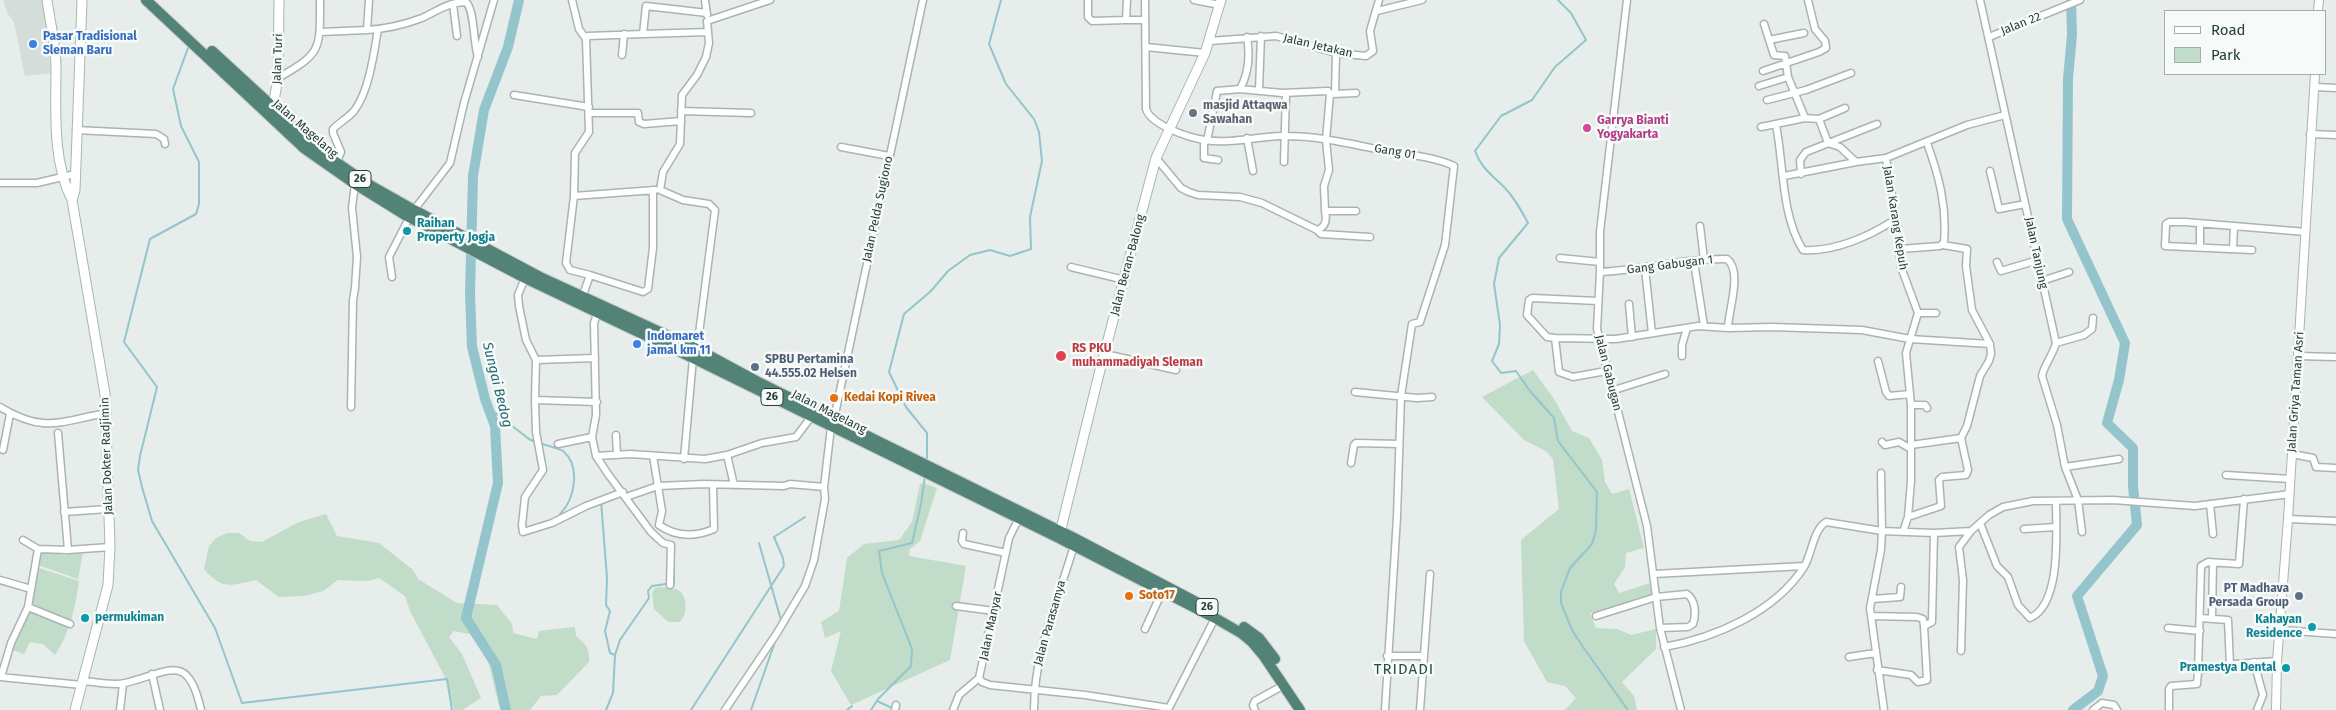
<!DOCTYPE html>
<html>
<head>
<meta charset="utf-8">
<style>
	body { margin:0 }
	#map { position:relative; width:2336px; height:710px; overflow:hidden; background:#e6edea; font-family:"Fira Sans",sans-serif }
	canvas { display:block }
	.legend { position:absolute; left:2164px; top:10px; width:162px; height:65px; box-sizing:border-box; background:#f6faf8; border:1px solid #a3afab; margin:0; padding:6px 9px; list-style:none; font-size:15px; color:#263e37 }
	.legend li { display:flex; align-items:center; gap:10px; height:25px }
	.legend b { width:25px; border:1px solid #a3afab }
</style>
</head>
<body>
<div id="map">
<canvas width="2336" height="710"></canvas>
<ul class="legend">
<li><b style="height:6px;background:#fff"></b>Road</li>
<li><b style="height:14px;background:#c1dcc8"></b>Park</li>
</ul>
</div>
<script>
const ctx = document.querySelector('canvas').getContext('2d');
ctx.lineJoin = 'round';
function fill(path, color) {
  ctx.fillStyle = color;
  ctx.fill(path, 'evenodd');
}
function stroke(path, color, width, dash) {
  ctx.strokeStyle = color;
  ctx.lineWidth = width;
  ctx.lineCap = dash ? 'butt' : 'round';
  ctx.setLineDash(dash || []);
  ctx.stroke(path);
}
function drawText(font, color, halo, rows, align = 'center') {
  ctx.font = font + ' "Fira Sans",sans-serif';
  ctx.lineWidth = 5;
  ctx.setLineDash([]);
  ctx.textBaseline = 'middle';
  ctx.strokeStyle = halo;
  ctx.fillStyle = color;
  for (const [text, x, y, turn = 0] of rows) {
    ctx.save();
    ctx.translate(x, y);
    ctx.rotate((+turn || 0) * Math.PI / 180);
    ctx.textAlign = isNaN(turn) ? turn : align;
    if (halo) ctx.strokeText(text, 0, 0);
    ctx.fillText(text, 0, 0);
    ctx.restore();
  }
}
fill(new Path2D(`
	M3,0H43L51,73L25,76L14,22L8,14Z`), '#d4ddd9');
fill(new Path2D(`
	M1533,370L1554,399L1572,431L1589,438L1602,460L1605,482L1612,494L1629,489L1644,548L1626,553L1625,567L1614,584L1619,593L1650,583L1652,595L1590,613L1596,628L1617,629L1631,635L1656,629V649L1622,682L1634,696L1637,710H1565L1576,698L1565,686L1547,682L1524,641L1521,540L1559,509L1553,459L1546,451L1524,440L1482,397Z
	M924,483L937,488L920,541L910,549L909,556L966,566L950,660L851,705L831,671L841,631L825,638L821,622L839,611L847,558L864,544L899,540L912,522L920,484Z
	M326,514L337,536L379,543L413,570L418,579L457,603L497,605L512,624L513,633L537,639L539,631L575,627L576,636C586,644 590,649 589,662L557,695L541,696L530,710H500L488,660L470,634L454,631L449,637L462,654L481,698L462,710H454L446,679L410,611L405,596L379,578L367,581L338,580L323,591L304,596L279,597L256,580C232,585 223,591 204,569L209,546L216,538L227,533H239L250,541L262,542L299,522Z
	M42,548L64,555L83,553L78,579L38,565Z
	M39,568L79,581C75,608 70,632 55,655L43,644L30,642L24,654L12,650L32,604Z
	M662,587C667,588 674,588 678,590C688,595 688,617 679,622H668L654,609L652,593L655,588Z`), '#c1dcc8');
stroke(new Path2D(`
	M1558,0L1571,13L1586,40L1555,67L1532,100L1501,116L1475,151C1481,168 1492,175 1504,187C1514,197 1521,210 1528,223L1499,258L1494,284L1500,325L1499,344L1492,361L1501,373L1516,371L1530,391L1554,418L1558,441L1597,492L1596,530L1592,544L1570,568L1561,592V603L1572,630L1583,647L1628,710
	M188,48L173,89L181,126L199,162V204L196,214L150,239L124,342L157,387L140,456L138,470L142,487L152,521L215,628L242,703L447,679L452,710
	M489,408L529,439L535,442
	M540,443C546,446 557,447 563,451C581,466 575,499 560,514H564
	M927,461V433L906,407L889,372L904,314L931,291L948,271L970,255L990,250L1010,256L1031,249L1030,217L1042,161L1039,132L1034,119L1006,84L989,44L1001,0
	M601,501L607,578L606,605L610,611L605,631L610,653L615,655
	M650,535L654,540
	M759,543L781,620
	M674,558V584
	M877,701L892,708
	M606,710L613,693L615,655L620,640L649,598L648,591L652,586L666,584
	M691,710L784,566L783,558L774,537L805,517
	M751,710L775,642
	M847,710L852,706
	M871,710L878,699L911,666L912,649L882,573L879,551L912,543L921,504L925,476`), '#94c5cc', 2);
stroke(new Path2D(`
	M2071,0L2072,35L2068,79L2067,219L2125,343L2119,380L2107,423L2133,448V486L2137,525L2077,596L2103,676L2098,691L2073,710
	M506,710L496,665L466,618L498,483L495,426L485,399L472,347L470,293L473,176L484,110L508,47L519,0`), '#94c5cc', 10);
const minor = new Path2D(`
	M572,0L579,29L586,39
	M705,0L707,15
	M1088,0V17L1092,21L1126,20
	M1127,0L1126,20H1144
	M1145,0L1146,109C1151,125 1189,138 1205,140C1229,144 1256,137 1281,136C1317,135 1355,145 1391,152C1411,155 1435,157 1454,166L1445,245L1420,322L1412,324L1401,396L1397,517L1385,710
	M1194,0L1220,5
	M1627,0L1600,232V272L1597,329L1647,526L1660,628L1681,710
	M1980,0L2056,343C2053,355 2044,365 2042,376L2057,425L2065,467L2078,500L2082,532
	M453,4L457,36
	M1377,11L1422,0
	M1764,24L1774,55L1785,56L1788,77L1805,118L1819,119L1828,143L1840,147L1856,162L1886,158L1897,226L1901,267L1918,313L1906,353L1911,405V481L1908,517L1903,532
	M367,30C385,29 406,24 422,18C437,11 449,2 466,2C475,11 473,43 478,57
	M320,32L367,30L369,0
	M643,34L708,32
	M1989,37L2080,0
	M1769,40L1804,33
	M1210,41L1276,36L1336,53L1366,56L1373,51L1370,31L1379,0
	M1146,47L1205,53
	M622,55L624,34
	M1763,71L1819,52L1826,48L1825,41L1815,29L1808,0
	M278,78C322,53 320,50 320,0
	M1759,86L1788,77
	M2315,87L2336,88
	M1240,89L1282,93L1328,91L1330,94L1326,140L1329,170L1324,186L1325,211H1356
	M1259,90L1261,36
	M1335,93L1336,53
	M1332,94L1356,93
	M514,95L589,107
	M1767,100L1806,90L1851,73
	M681,111L751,113
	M589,113H638L639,122L644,124L681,121
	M1819,119L1845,108
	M1776,125C1784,165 1781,215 1803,250C1835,252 1870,236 1896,219
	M1761,127L1805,118
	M76,130L156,134L164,139L165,144
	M2310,134L2336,135
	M1247,138L1253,171
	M1204,140V158L1218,160
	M1207,141L1217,91L1240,89C1249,73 1250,55 1247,37
	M841,147L889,156
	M1156,158L1181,188L1189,192L1198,195L1240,197L1262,203L1317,230L1321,234L1370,237
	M1886,158L1967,125L2005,115
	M337,162L341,152L333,133V129C340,122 348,118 354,111C369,92 374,53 378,29
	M1284,162L1286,93
	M1990,171L1999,209L2025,204
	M1801,174L1800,160L1806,152L1877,124
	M1784,176L1856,162
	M0,183H37L75,174
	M574,196L655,190
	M414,210L450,163L464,103L494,0
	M1700,226L1704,260
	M1317,230C1326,227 1327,220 1325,211
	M2200,247V225
	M1900,249L1940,246L1944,242C1947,206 1939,176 1927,143
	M2233,249L2234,227
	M2252,250L2165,246L2166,224L2169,222H2185L2306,232
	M1560,258L1600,262
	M1694,262L1704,326
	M1997,262L2001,271L2038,260
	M1071,267L1125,280
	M1645,269L1652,333
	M1600,272C1643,270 1685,258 1727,259C1743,271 1728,312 1728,328
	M590,275L643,292L648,289L653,248V190
	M392,277L389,257L409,218
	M525,278L518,295L519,306L526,340L536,360L535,400L597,402
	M2042,281L2069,272
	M583,295L590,275L570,270L566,263L574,196L575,153L589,132L586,39L588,36L643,34L646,6L707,13
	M1598,301L1532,298L1529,300L1527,315L1547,337L1555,338L1616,339L1698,326L1728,328L1772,327L1862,330L1910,339L1990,344
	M1629,304L1632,337
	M598,311L594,323L596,415L592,437L596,456L608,474L651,532L663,543L671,545L670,585
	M1918,313H1936
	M1555,338L1559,372L1573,377L1606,371
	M2056,343L2084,335L2092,329L2093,318
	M697,349L715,210L709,204L683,200L660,190L663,172L680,144L682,95L697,75L706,57L709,43L707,21L770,0
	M1105,354L1176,370
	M1682,356V345L1687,328
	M2298,356L2336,357
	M536,360L595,358
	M1878,361L1886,392L1889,396L1910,394
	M1611,391L1665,374
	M1355,392L1417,398L1432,397
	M535,400L536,432L543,470L525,497L522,525L523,532L552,523L586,506L623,492
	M1911,405H1925L1927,408
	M0,407C45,434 60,421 107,413
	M351,407L353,300L355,288L357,257L352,208L355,184
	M834,419L923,0
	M58,433L68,550
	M616,435L617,455
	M1882,442L1885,445L1899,442L1911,449
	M558,444L592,437
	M1911,445L1961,438
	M3,450L10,414
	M2292,454L2313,458L2316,467L2336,468
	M727,455L734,485
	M596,456L630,454L705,459L727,455L762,443L796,437L811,417
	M653,456L662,511L659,525C676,537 695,537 714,529L713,485
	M684,459L693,358
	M1351,463L1354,445L1356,443L1399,444
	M2065,467L2119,459
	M2226,475L2290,479
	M626,497L658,486L704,484L784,486L790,484L824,487
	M2210,504L2213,534
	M64,512L108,509
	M1908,517L1941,506L1939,480L1942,477L1966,475L1968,470L1961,438L1967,426L1980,376L1989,361L1991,354L1990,344L1972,310L1966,266L1967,249L1943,245
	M2288,519L2336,521
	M1018,520L1009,538L979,678L982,682L990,685L1085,695L1169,708L1215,618
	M1980,523L1997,566L2008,577L2018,605L2030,618C2062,604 2056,531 2056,501
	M2024,529L2056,527
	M963,533L962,541L964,544L1006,553
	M23,540L38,549
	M1654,574L1804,566
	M0,580L31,589
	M1872,599L1900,597L1901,587
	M956,606L994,611
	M28,607L70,624
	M1596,616L1656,597L1687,594C1696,601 1696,614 1693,624L1688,627L1660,628
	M1871,616L1917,617L1923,619L1924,626L1932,622L1934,533
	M2200,618L2228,620L2230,665
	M2212,618L2213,563
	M2168,628L2200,631
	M1145,629L1162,592
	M2280,630L2336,634
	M1664,647C1715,638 1775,612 1804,567C1812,554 1813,530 1826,522L1882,531L1881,473
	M1961,651L1963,580L1959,547L1971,531
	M1387,656H1423
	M1849,657L1875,653
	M2254,662L2263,695L2257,710
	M1877,670L1911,675L1918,682L1927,680L1924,626
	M2198,671L2201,566L2208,562L2239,564L2244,499
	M152,674L160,710
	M0,677L82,685
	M1,677L11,643L28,607L38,549L68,550L110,547
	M83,681C96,682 113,686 125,683C168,673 188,650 201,710
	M120,710L123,684
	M725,710L777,633L805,586L814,560L825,499L824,487L831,427
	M895,710L896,705
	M953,710L959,695L979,678
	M1034,710C1034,649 1059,599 1075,542
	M1255,710L1253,705L1255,701L1284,685
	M1420,710L1430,574
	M1884,710L1870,608L1881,550L1882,531L1934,533L1971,531L1989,515L2003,507L2033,501L2113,500L2195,506L2290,494
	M2093,710L2102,703L2114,705L2117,710
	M2169,710V689L2171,686L2197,684L2198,671L2222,665L2277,661`);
const tertiary = new Path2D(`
	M2318,11L2319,0
	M2276,710L2277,661L2288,519L2315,74`);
const secondary = new Path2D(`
	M47,0C50,22 56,46 56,68C56,111 52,160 72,200
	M272,112L278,78L279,0
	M1059,537L1101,366L1156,158L1205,53L1221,0
	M75,710L108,585L110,547L105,394L72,200L75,190L82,0`);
const trunk = new Path2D(`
	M146,0L305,149L355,184L405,215L525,278L693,358L1059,538L1215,618L1241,633L1252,642L1263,655L1300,710
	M212,51L323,153L368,184L414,210L540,277L697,349L758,382L1076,539L1200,604
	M1244,627L1259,638L1275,659`);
stroke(minor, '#a9b5b1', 9);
stroke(tertiary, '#a9b5b1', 10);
stroke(secondary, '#a5b8b1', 11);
stroke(trunk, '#c2c9c7', 12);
stroke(minor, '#fff', 6);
stroke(tertiary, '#fff', 8);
stroke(secondary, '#fff', 9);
stroke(trunk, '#528376', 10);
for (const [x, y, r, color] of [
	[33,44,5,"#3f7fe0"],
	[1193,113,5,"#6b7280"],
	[1587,128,5,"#d1479c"],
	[407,231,5,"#0f9aa8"],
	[637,344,5,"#3f7fe0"],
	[1061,356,6,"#e0444e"],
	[755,367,5,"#5c6f8a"],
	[834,398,5,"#e8710a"],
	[1129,596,5,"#e8710a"],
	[2299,596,5,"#5c6f8a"],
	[85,618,5,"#0f9aa8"],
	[2312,627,5,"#0f9aa8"],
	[2286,668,5,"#0f9aa8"]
]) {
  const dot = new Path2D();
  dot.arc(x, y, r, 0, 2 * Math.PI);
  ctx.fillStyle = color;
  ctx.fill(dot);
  stroke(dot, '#f6faf8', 2);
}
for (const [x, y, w] of [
	[360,179,22],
	[772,397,22],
	[1207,607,22]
]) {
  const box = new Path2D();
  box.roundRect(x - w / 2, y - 8.5, w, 17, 4);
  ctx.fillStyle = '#f6faf8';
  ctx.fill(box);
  stroke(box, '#263e37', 1);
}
drawText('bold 11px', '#263e37', null, [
	["26",360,179],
	["26",772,397],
	["26",1207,607]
]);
drawText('12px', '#263e37', '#f6faf8', [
	["Jalan 22",2021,24,-22],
	["Jalan Jetakan",1318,46,13],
	["Jalan Turi",278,59,-88],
	["Jalan Magelang",305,129,41],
	["Gang 01",1395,152,10],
	["Jalan Pelda Sugiono",878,209,-78],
	["Jalan Karang Kepuh",1895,218,81],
	["Jalan Tanjung",2036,253,78],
	["Jalan Beran-Balong",1128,265,-75],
	["Gang Gabugan 1",1670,265,-7],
	["Jalan Gabugan",1608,373,76],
	["Jalan Griya Taman Asri",2296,392,-86],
	["Jalan Magelang",829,412,27],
	["Jalan Dokter Radjimin",107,456,-92],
	["Jalan Parasamya",1050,623,-74],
	["Jalan Manyar",991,626,-78]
]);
drawText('bold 12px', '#366cbe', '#f6faf8', [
	["Pasar Tradisional",43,37],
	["Sleman Baru",43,51],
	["Indomaret",647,337],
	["jamal km 11",647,351]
], 'left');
drawText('bold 12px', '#5b616d', '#f6faf8', [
	["masjid Attaqwa",1203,106],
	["Sawahan",1203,120]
], 'left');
drawText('bold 12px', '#b23c85', '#f6faf8', [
	["Garrya Bianti",1597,121],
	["Yogyakarta",1597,135]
], 'left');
drawText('bold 12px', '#0d838f', '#f6faf8', [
	["Raihan",417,224],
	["Property Jogja",417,238],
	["permukiman",95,618],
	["Kahayan",2302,620,"right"],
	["Residence",2302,634,"right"],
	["Pramestya Dental",2276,668,"right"]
], 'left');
drawText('bold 12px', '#be3a42', '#f6faf8', [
	["RS PKU",1072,349],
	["muhammadiyah Sleman",1072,363]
], 'left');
drawText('bold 12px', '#4e5e75', '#f6faf8', [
	["SPBU Pertamina",765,360],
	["44.555.02 Helsen",765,374],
	["PT Madhava",2289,589,"right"],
	["Persada Group",2289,603,"right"]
], 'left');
drawText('bold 12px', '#c56008', '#f6faf8', [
	["Kedai Kopi Rivea",844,398],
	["Soto17",1139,596]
], 'left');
drawText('italic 14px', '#266975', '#f6faf8', [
	["Sungai Bedog",497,385,76]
]);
ctx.letterSpacing = '1px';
drawText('15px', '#244f43', '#f6faf8', [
	["TRIDADI",1404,670]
]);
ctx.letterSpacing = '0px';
</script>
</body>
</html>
